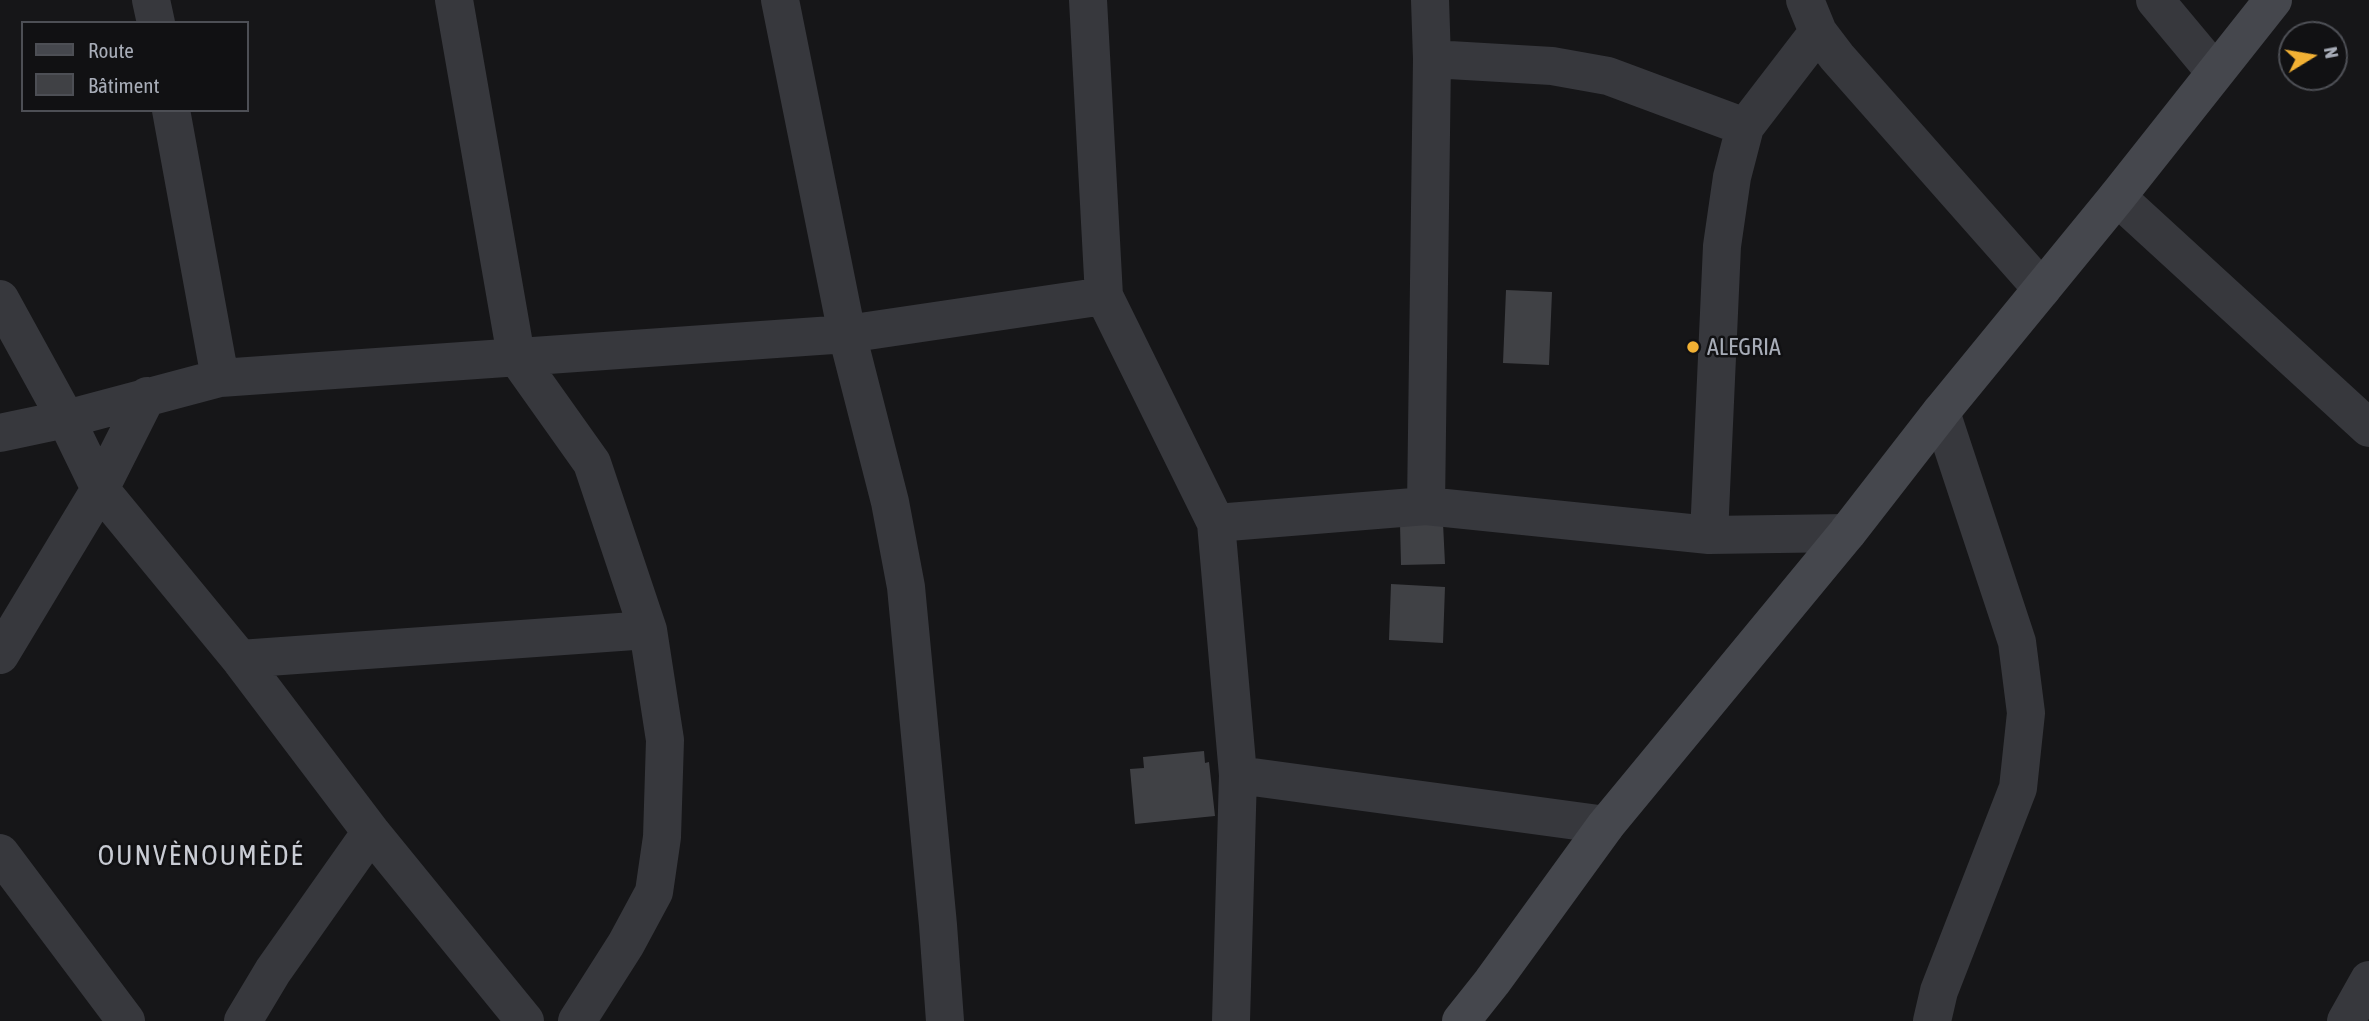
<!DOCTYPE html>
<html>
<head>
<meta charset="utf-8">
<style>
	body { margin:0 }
	#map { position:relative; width:2369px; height:1021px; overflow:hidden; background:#161618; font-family:"Asap Condensed",sans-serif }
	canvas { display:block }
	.legend { position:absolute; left:21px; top:21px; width:228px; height:91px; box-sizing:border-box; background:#111113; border:2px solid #4d4f55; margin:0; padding:9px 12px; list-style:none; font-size:21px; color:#a8adb8 }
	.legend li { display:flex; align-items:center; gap:14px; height:35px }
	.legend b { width:35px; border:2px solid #4d4f55 }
	.north { position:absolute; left:2278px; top:21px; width:70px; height:70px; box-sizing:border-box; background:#111113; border:2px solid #4d4f55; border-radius:50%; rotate:79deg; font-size:19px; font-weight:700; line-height:28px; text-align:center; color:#a8adb8 }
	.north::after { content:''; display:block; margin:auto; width:24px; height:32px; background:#f2b134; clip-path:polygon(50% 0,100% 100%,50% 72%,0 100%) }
</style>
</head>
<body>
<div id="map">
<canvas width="2369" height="1021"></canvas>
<ul class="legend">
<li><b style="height:9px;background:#45474d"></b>Route</li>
<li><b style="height:19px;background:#404145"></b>Bâtiment</li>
</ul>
<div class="north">N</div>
</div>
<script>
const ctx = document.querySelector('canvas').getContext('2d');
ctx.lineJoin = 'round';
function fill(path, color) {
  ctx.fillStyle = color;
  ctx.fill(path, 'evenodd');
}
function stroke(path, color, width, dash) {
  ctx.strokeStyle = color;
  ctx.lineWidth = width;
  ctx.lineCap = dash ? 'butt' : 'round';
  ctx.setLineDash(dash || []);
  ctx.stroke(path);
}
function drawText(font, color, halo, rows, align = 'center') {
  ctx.font = font + ' "Asap Condensed",sans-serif';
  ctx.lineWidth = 5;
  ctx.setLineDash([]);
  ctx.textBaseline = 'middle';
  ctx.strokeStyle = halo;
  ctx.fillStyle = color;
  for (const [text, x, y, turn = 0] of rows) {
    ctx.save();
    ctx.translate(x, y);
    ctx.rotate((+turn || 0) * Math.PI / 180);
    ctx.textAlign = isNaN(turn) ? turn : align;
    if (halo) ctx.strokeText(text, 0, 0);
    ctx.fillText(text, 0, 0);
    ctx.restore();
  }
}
fill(new Path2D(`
	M1506,290L1552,292L1549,365L1503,363Z
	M1443,523L1445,564L1401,565L1400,524Z
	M1391,584L1445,587L1443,643L1389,640Z
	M1204,751L1205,763L1209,762L1215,816L1135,824L1130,769L1144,768L1143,757Z`), '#404145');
stroke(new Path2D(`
	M151,0L156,23
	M454,0L516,356L592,463L648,630L665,740L662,837L654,892L626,944L577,1021
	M780,0L847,334L890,502L906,587L938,925L945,1021
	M1088,0L1104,296L1216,523L1238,775L1231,1021
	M1805,0L1818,32L1837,57L2042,289
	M2155,0L2215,72
	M1432,59L1552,66L1608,76L1745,127
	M171,110L220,378
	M2117,197L2369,428
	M0,299L66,419L100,489L240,659L371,832L525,1021
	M0,433L66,419L220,378L847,334L1104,296
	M1426,506L1432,59L1430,0
	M1216,523L1426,506L1709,535L1847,533
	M1709,535L1722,246L1732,177L1745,127L1818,32
	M0,655L100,489L147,396
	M240,659L648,630
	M1238,775L1606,825
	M0,853L126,1021
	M243,1021L273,971L371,832
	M1932,1021L1939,991L2018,788L2026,713L2017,642L1941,412
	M2346,1021L2369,980`), '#37383d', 38);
stroke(new Path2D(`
	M1461,1021L1492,982L1606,825L1847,533L1941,412L2117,197L2273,0`), '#45474d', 38);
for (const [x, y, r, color] of [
	[1693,347,7,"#f2b134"]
]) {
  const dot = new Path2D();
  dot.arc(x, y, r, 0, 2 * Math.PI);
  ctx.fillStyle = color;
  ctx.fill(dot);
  stroke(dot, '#111113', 2.5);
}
drawText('24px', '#a8adb8', '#111113', [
	["ALEGRIA",1707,347]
], 'left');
ctx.letterSpacing = '2px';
drawText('28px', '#c9ccd4', '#111113', [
	["OUNVÈNOUMÈDÉ",201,856]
]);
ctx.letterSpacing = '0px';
</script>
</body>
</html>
